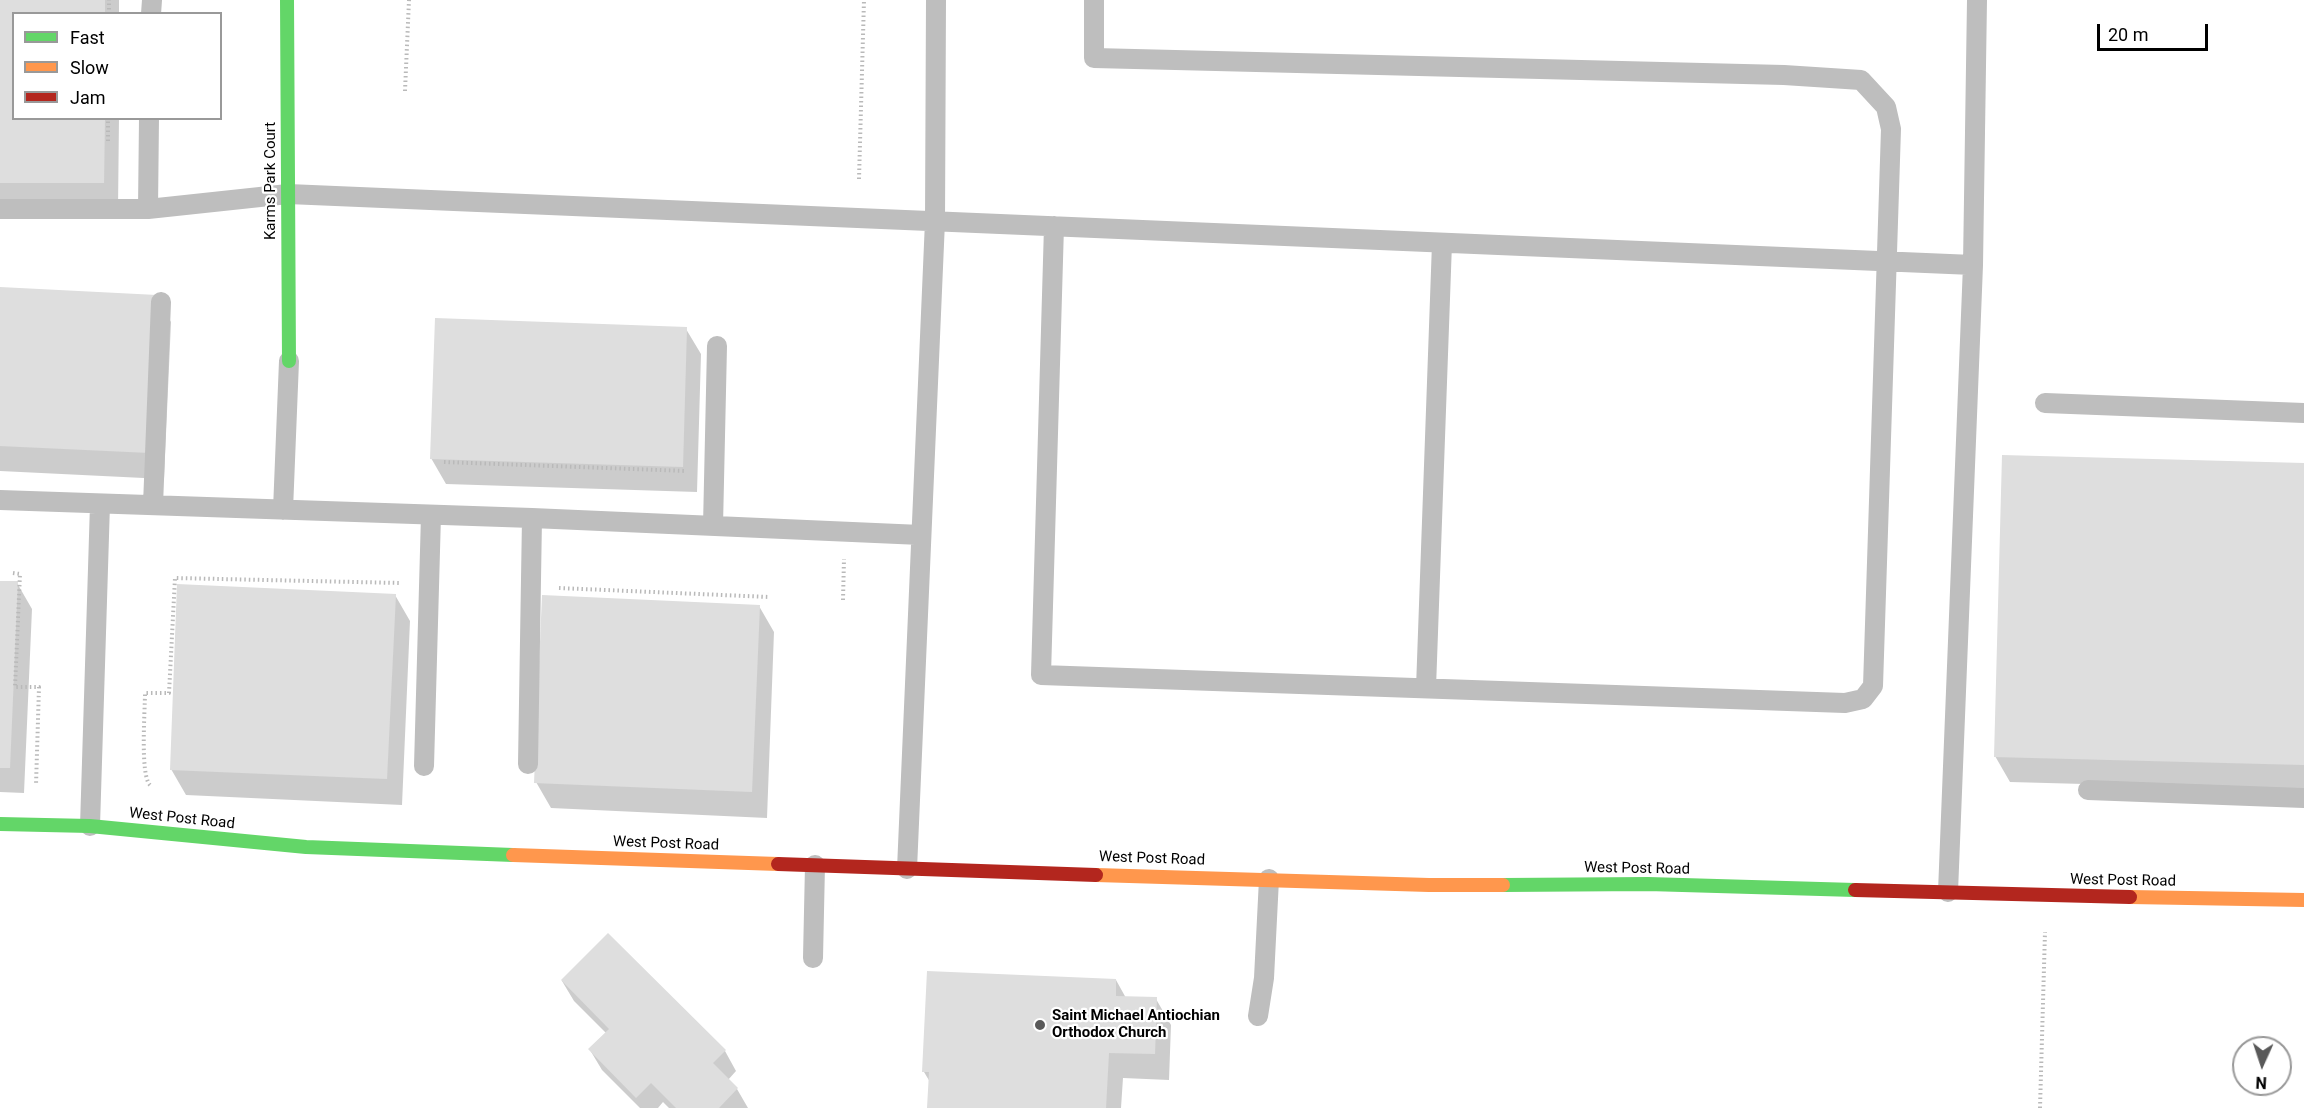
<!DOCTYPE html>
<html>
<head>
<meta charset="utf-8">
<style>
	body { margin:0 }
	#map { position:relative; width:2304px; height:1108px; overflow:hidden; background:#fff; font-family:Roboto,sans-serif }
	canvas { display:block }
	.legend { position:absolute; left:12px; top:12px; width:210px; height:108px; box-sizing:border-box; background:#fff; border:2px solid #999; margin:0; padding:8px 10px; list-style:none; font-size:18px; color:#000 }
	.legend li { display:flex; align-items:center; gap:12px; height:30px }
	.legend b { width:30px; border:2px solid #999 }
	.north { position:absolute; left:2232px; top:1036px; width:60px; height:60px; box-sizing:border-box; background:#fff; border:2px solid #999; border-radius:50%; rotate:183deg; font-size:16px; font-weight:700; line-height:24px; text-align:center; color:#000 }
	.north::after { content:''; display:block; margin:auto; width:21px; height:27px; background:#595959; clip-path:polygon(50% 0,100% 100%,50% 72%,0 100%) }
	.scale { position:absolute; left:2097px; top:24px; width:111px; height:27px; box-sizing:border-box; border:3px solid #000; border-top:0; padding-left:8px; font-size:18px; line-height:21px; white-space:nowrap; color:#000; -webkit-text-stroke:4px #fff; paint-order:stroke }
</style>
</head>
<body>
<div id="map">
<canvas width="2304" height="1108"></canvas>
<ul class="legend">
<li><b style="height:8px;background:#63d668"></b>Fast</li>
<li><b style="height:8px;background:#ff974d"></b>Slow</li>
<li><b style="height:8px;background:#b3261e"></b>Jam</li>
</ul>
<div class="north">N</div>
<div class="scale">20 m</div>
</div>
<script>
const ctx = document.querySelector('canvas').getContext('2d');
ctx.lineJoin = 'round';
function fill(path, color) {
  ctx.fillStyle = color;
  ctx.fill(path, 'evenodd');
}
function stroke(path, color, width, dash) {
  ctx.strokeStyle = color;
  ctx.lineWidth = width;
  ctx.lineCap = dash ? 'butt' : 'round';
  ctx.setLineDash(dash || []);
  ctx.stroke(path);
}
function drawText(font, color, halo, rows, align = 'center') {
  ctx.font = font + ' Roboto,sans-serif';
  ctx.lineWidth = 4.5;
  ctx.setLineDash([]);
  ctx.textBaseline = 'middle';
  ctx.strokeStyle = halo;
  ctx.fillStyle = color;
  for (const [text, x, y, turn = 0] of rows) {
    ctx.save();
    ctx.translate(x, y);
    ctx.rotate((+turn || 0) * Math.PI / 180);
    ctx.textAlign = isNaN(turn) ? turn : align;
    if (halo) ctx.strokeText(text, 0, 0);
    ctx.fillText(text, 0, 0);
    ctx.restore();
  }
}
fill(new Path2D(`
	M0,0H119V14H14V118H119L118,209L0,208Z
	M0,289L156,296L171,322L164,479L0,471Z
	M686,329L701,354L697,492L446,484L431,458Z
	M2304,465V790L2010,782L1995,756Z
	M0,582L17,583L32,609L24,793L0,792Z
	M395,595L410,621L402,805L186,795L171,769Z
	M759,606L774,632L767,818L551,808L536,782Z
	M608,935L725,1051L736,1071L728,1080L737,1089L748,1108H669L663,1102L658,1108H640L602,1070L590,1050L606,1033L574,1001L562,981Z
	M1116,980L1126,998L1156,999L1171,1025L1169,1080L1123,1078L1121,1108H929L930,1082L924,1072Z`), '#0003');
fill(new Path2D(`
	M0,0H105V14H14V118H105L104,183H0Z
	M0,287L157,295L150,453L0,446Z
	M435,318L687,327L683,467L430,459Z
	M2002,455L2304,463V765L1994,757Z
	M0,581H18L10,768H0Z
	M177,584L396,594L387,779L170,770Z
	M542,595L760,605L752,792L534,783Z
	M608,933L726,1050L713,1063L738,1088L719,1108H676L651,1083L636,1098L588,1049L609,1029L561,980Z
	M927,971L1116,979V996L1157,997L1155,1054L1109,1053L1106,1108H927L929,1072H922Z`), '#dedede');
stroke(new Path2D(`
	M109,14V0
	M405,91L409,0
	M108,141V118
	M859,179L864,0
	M444,462L686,471
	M13,573L20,574L15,687H39L36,785
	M559,588L769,597
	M843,600L844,559
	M150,785C140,775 145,711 145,693H169L175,578L400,583
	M2040,1108L2045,932`), '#b9b9b9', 4, [1.5, 3]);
stroke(new Path2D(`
	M151,14L152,0
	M0,209H148L288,194L1973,265
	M148,209L149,118
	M1054,226L1041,675L1845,703L1863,699L1873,686L1891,129L1886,107L1861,80L1784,75L1094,58V0
	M2045,403L2304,413
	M0,500L532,518L921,535
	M153,505L161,302
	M283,510L289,361
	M713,526L717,346
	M1426,688L1442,243
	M528,764L532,518
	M424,766L431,515
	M2088,790L2304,798
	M90,826L100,504
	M907,869L935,221L936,0
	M1948,892L1973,265L1977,0
	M813,958L815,865
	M1258,1016L1264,978L1269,879`), '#bebebe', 20);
stroke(new Path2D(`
	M287,0L289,361
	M0,824L90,826L306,847L513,855
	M1503,885L1648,884L1855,890`), '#63d668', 14);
stroke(new Path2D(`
	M513,855L778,864
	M1096,875L1429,885H1503
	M2130,897L2304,900`), '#ff974d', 14);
stroke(new Path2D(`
	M778,864L1096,875
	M1855,890L2130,897`), '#b3261e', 14);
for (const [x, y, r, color] of [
	[1040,1025,6,"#595959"]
]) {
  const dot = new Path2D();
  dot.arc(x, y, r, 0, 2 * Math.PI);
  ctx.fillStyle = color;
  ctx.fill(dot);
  stroke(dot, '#fff', 2);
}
drawText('15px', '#000', '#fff', [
	["Karms Park Court",271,181,-90],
	["West Post Road",182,819,6],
	["West Post Road",666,844,2],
	["West Post Road",1152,859,2],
	["West Post Road",1637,869,1],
	["West Post Road",2123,881,1]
]);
drawText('bold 15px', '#000', '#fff', [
	["Saint Michael Antiochian",1052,1016],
	["Orthodox Church",1052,1033]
], 'left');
</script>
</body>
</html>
